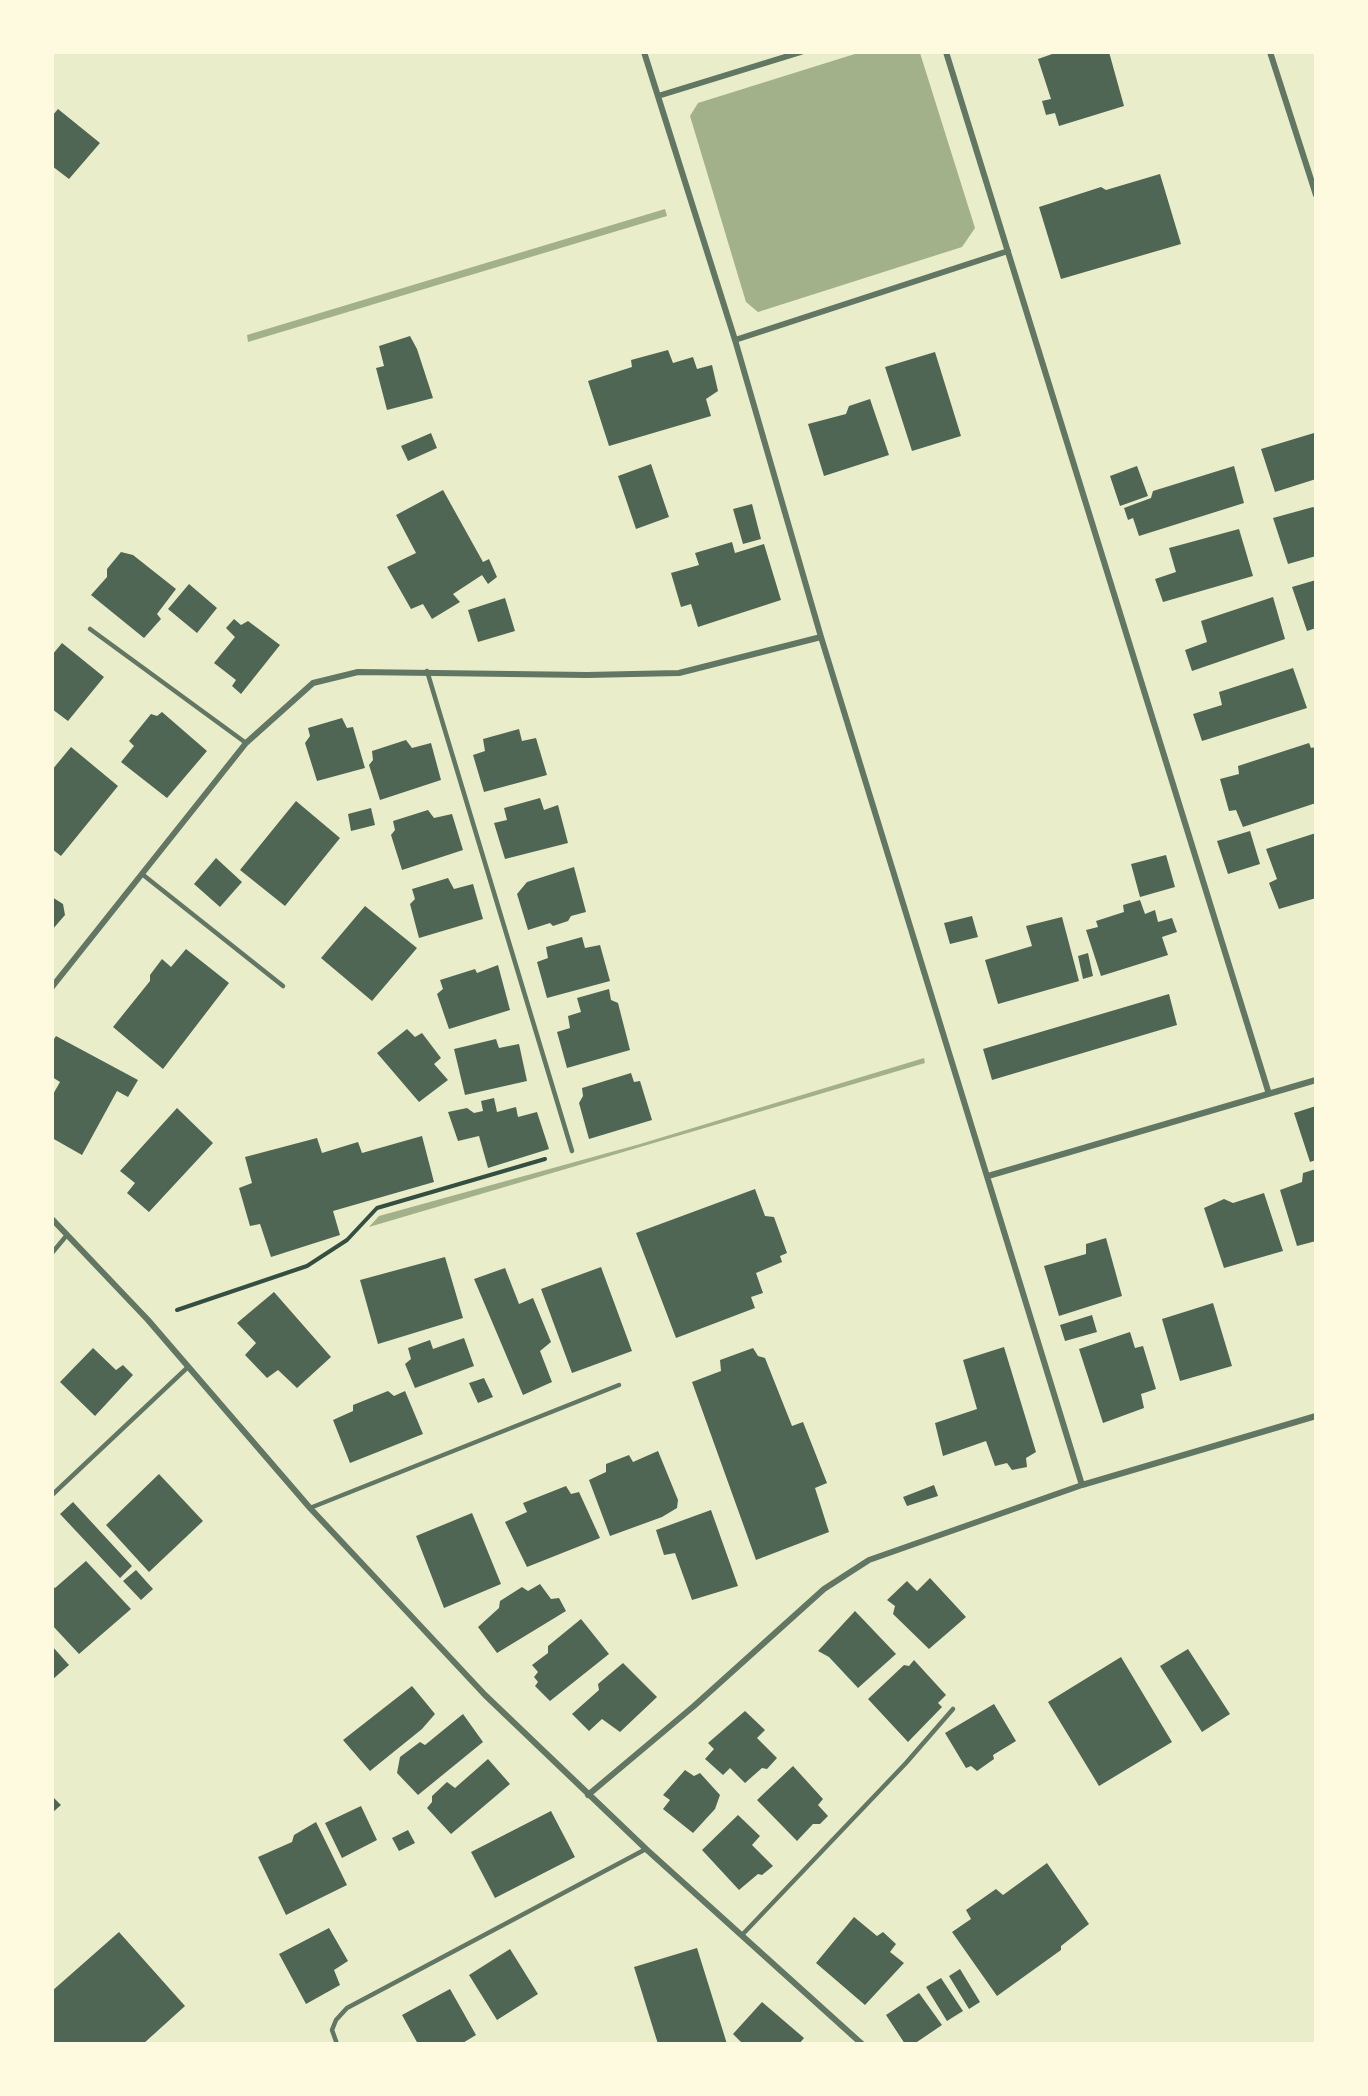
<!DOCTYPE html>
<html>
<head>
<meta charset="utf-8">
<style>
	body { margin:0 }
	#map { position:relative; width:1368px; height:2096px; overflow:hidden; background:#e9edc9; font-family:"Alegreya Sans",sans-serif }
	canvas { display:block }
	.frame { position:absolute; inset:0; border:54px solid #fefae0; pointer-events:none }
</style>
</head>
<body>
<div id="map">
<canvas width="1368" height="2096"></canvas>
<div class="frame"></div>
</div>
<script>
const ctx = document.querySelector('canvas').getContext('2d');
ctx.lineJoin = 'round';
function fill(path, color) {
  ctx.fillStyle = color;
  ctx.fill(path, 'evenodd');
}
function stroke(path, color, width, dash) {
  ctx.strokeStyle = color;
  ctx.lineWidth = width;
  ctx.lineCap = dash ? 'butt' : 'round';
  ctx.setLineDash(dash || []);
  ctx.stroke(path);
}
fill(new Path2D(`
	M858,53H920L975,228L962,247L758,312L746,302L690,116L698,103Z
	M665,209L667,216L248,342L247,335Z
	M924,1058L925,1063L369,1227L379,1216L640,1144Z`), '#a3b18a');
fill(new Path2D(`
	M1058,52H1109L1124,106L1059,126L1055,113L1046,115L1042,101L1051,99L1038,59Z
	M58,109L100,143L69,179L52,166V116Z
	M1160,174L1181,244L1061,279L1039,207L1101,187L1106,190Z
	M410,336L417,349L433,398L387,410L376,368L384,366L379,346Z
	M668,350L673,363L693,357L697,369L712,365L718,391L706,399L711,416L609,446L588,381L632,367L631,360Z
	M935,352L961,436L912,451L885,367Z
	M870,399L889,455L824,476L808,424L846,414L849,406Z
	M431,433L437,448L408,461L401,446Z
	M1314,433L1316,479L1275,492L1261,449Z
	M651,464L669,517L636,529L618,476Z
	M1137,466L1148,496L1120,506L1110,476Z
	M1234,466L1244,503L1139,536L1133,518L1128,520L1124,508L1151,498L1153,491Z
	M443,490L483,562L489,559L497,577L488,584L482,575L453,594L460,602L432,619L423,604L411,609L387,567L416,553L396,515Z
	M752,504L761,539L743,544L733,509Z
	M1313,507L1316,509V556L1288,564L1273,518Z
	M1239,529L1253,576L1163,602L1155,579L1176,572L1169,548Z
	M732,542L735,553L764,544L781,600L698,627L691,604L681,607L671,573L699,565L695,553Z
	M121,552L133,555L176,589L157,614L161,619L144,638L91,595L107,577V569Z
	M1316,580V628L1307,631L1292,587Z
	M189,584L217,608L197,633L168,609Z
	M1273,597L1285,639L1192,671L1185,650L1207,642L1201,621Z
	M505,598L515,631L478,642L468,610Z
	M234,619L241,625L248,621L280,645L241,694L232,686L236,680L214,663L235,637L226,628Z
	M62,643L104,677L68,721L52,709V655Z
	M1293,668L1307,708L1202,741L1193,714L1222,705L1219,692Z
	M162,712L207,751L167,798L121,762L134,746L129,741L151,714L157,716Z
	M342,718L347,728L353,727L365,768L317,781L305,743L310,736L308,728Z
	M519,729L522,741L536,738L547,775L484,792L473,755L485,751L483,739Z
	M406,740L412,748L431,743L441,780L380,800L369,765L373,760L372,751Z
	M1309,743L1311,748L1316,747V803L1243,827L1236,810L1229,811L1220,779L1239,774L1238,766Z
	M71,747L118,786L61,856L52,849V770Z
	M540,798L544,810L558,805L568,843L505,859L494,823L507,820L504,808Z
	M296,801L340,838L285,906L240,870Z
	M371,808L375,825L351,831L348,814Z
	M428,810L434,818L452,814L463,850L402,870L391,835L395,830L393,821Z
	M1250,831L1260,864L1228,874L1217,841Z
	M1316,833V898L1279,909L1269,883L1277,879L1266,849Z
	M1166,855L1175,887L1140,897L1131,864Z
	M216,858L242,882L220,907L194,884Z
	M574,867L586,912L571,916L568,921L553,926L550,923L528,930L517,894L527,882Z
	M448,878L454,889L473,884L483,919L419,938L410,904L415,899L412,889Z
	M52,897L63,904L65,915L52,930Z
	M1140,900L1145,914L1155,910L1158,922L1172,918L1177,932L1162,937L1168,955L1101,976L1086,930L1098,927L1096,921L1124,912L1123,905Z
	M365,906L417,948L372,1001L321,958Z
	M972,916L978,937L950,944L944,923Z
	M1062,917L1079,981L998,1004L985,960L1032,946L1026,926Z
	M582,937L585,948L600,945L610,981L547,998L537,962L548,958L546,947Z
	M186,949L229,983L163,1069L113,1027L150,981V975L162,959L171,967Z
	M1088,953L1093,976L1083,979L1078,956Z
	M498,965L510,1010L449,1029L437,994L443,989L440,980L475,969L477,973Z
	M609,989L611,1000L618,1003L630,1050L567,1068L557,1032L570,1028L568,1016L581,1012L577,998Z
	M1169,994L1177,1025L992,1080L983,1049Z
	M407,1029L415,1037L422,1033L441,1058L434,1064L448,1080L419,1102L377,1053Z
	M56,1036L138,1080L128,1097L117,1091L82,1155L52,1138V1096L60,1082L52,1077V1042Z
	M496,1039L499,1048L519,1044L527,1081L465,1095L454,1049Z
	M631,1073L634,1082L640,1081L652,1120L589,1139L579,1103L583,1096L582,1088Z
	M494,1098L497,1112L516,1107L518,1117L537,1112L549,1149L488,1168L479,1136L458,1141L448,1112L467,1108L474,1113L483,1111L481,1101Z
	M1316,1106V1160L1310,1162L1294,1113Z
	M177,1108L213,1143L149,1212L127,1193L135,1183L120,1171Z
	M422,1136L434,1182L333,1211L340,1235L271,1257L260,1224L250,1226L239,1188L252,1183L245,1157L317,1138L322,1153L358,1142L362,1153Z
	M1316,1169V1241L1297,1246L1280,1190L1302,1182L1303,1173Z
	M755,1189L765,1216L774,1217L787,1253L780,1256L782,1262L756,1273L763,1293L751,1297L755,1308L676,1338L636,1233Z
	M1264,1193L1283,1251L1224,1268L1204,1208L1224,1199L1233,1203Z
	M1106,1238L1122,1296L1059,1316L1044,1266L1086,1254V1244Z
	M445,1257L463,1318L378,1344L360,1280Z
	M601,1267L632,1351L572,1373L541,1289Z
	M505,1268L519,1304L533,1298L551,1342L540,1351L552,1382L523,1395L474,1279Z
	M274,1292L331,1357L297,1388L278,1370L267,1378L245,1355L256,1343L237,1323Z
	M1213,1303L1232,1366L1180,1381L1162,1319Z
	M1092,1315L1097,1332L1065,1341L1060,1325Z
	M1130,1332L1135,1348L1143,1346L1156,1389L1141,1394L1144,1408L1103,1423L1079,1349Z
	M464,1338L474,1366L415,1388L405,1364L411,1359L408,1348L430,1340L433,1349Z
	M1004,1347L1036,1452L1026,1458L1027,1467L1012,1470L1007,1463L995,1466L986,1441L943,1456L935,1423L977,1409L963,1360Z
	M93,1348L116,1370L123,1365L133,1375L95,1416L60,1382Z
	M753,1348L758,1356L765,1358L792,1426L803,1422L827,1483L815,1488L829,1532L756,1560L692,1382L721,1371L720,1360Z
	M484,1378L493,1397L478,1403L469,1383Z
	M388,1391L394,1396L405,1391L423,1434L350,1463L333,1420L353,1411V1405Z
	M658,1451L678,1500L677,1508L662,1517L610,1536L589,1480L606,1472V1464L629,1455L633,1462Z
	M159,1474L203,1521L149,1572L106,1525Z
	M934,1485L938,1496L907,1506L903,1497Z
	M566,1486L571,1494L579,1492L600,1538L527,1567L505,1522L527,1512L523,1503Z
	M73,1502L132,1566L120,1578L60,1514Z
	M711,1510L738,1586L692,1600L675,1553L664,1555L656,1530Z
	M472,1513L501,1584L444,1608L416,1536Z
	M86,1561L131,1609L79,1654L52,1625V1586L55,1588Z
	M136,1570L153,1589L141,1600L123,1581Z
	M930,1578L966,1617L929,1649L893,1614L895,1606L887,1600L907,1581L917,1591Z
	M540,1584L551,1599L559,1598L566,1611L497,1653L478,1627L499,1608L500,1601L522,1587L528,1591Z
	M855,1611L896,1654L858,1688L829,1657L818,1651Z
	M581,1619L609,1654L550,1701L535,1686L538,1682L534,1677L538,1672L532,1665L548,1653V1646Z
	M52,1646L69,1665L52,1680Z
	M1188,1649L1230,1714L1202,1732L1160,1666Z
	M1121,1657L1172,1742L1099,1786L1048,1702Z
	M914,1660L946,1695L938,1703L942,1707L908,1742L868,1699L904,1665L909,1666Z
	M623,1663L657,1697L620,1732L602,1719L589,1731L572,1714L599,1690L598,1684Z
	M412,1686L435,1714L422,1729L370,1771L343,1740Z
	M994,1704L1016,1741L993,1755L994,1759L977,1771L971,1766L966,1768L945,1733Z
	M745,1711L765,1730L757,1738L777,1758L767,1769L762,1768L745,1783L730,1768L723,1775L705,1759L714,1749L708,1743Z
	M463,1714L483,1742L418,1795L397,1773L400,1757L420,1742L425,1745Z
	M488,1759L510,1784L451,1834L427,1808L432,1802V1796L447,1782L455,1788Z
	M793,1766L823,1799L818,1805L828,1816L820,1824H813L797,1841L757,1800Z
	M685,1770L694,1776L700,1773L720,1795L715,1809L693,1833L663,1809L670,1800L663,1795Z
	M52,1796L61,1805L52,1813Z
	M361,1806L377,1840L342,1858L325,1823Z
	M551,1811L575,1857L495,1898L471,1852Z
	M738,1815L760,1836L752,1845L773,1866L762,1875L758,1874L739,1890L702,1850Z
	M316,1822L347,1885L286,1915L258,1857L292,1842L294,1835Z
	M408,1830L415,1843L399,1851L392,1838Z
	M1047,1863L1089,1924L1061,1946V1950L997,1996L952,1932L971,1919L966,1910L996,1889L1003,1895Z
	M854,1917L877,1936L883,1932L896,1944L890,1952L904,1963L865,2005L816,1963Z
	M329,1928L348,1961L334,1970L340,1985L306,2004L279,1954Z
	M119,1932L185,2006L143,2044H52V1991Z
	M697,1948L727,2044H658L634,1967Z
	M510,1949L538,1994L497,2020L469,1975Z
	M960,1969L980,2002L969,2009L949,1976Z
	M941,1978L963,2011L947,2021L926,1987Z
	M450,1989L476,2035L461,2044H418L402,2015Z
	M919,1993L942,2025L914,2044H905L886,2015Z
	M762,2002L804,2038L799,2044H743L733,2034Z`), '#4f6655');
stroke(new Path2D(`
	M177,1310L307,1266L347,1240L377,1208L545,1159`), '#344e41', 4);
stroke(new Path2D(`
	M90,629L246,743
	M427,671L572,1151
	M142,874L283,986
	M52,1253L67,1235
	M52,1495L188,1367
	M310,1508L619,1385
	M742,1935L906,1763L953,1709
	M337,2044L332,2030L336,2020L347,2008L646,1849`), '#617663', 4.5);
stroke(new Path2D(`
	M644,52L735,340L821,637L1082,1485
	M946,52L1269,1094
	M1270,52L1316,195
	M658,96L801,52
	M735,340L1008,251
	M52,987L246,743L313,683L358,672L587,675L679,673L821,637
	M988,1176L1316,1080
	M52,1219L148,1320L310,1508L485,1695L646,1849L862,2044
	M588,1795L694,1706L824,1589L869,1560L1082,1485L1316,1416`), '#617663', 6);
</script>
</body>
</html>
